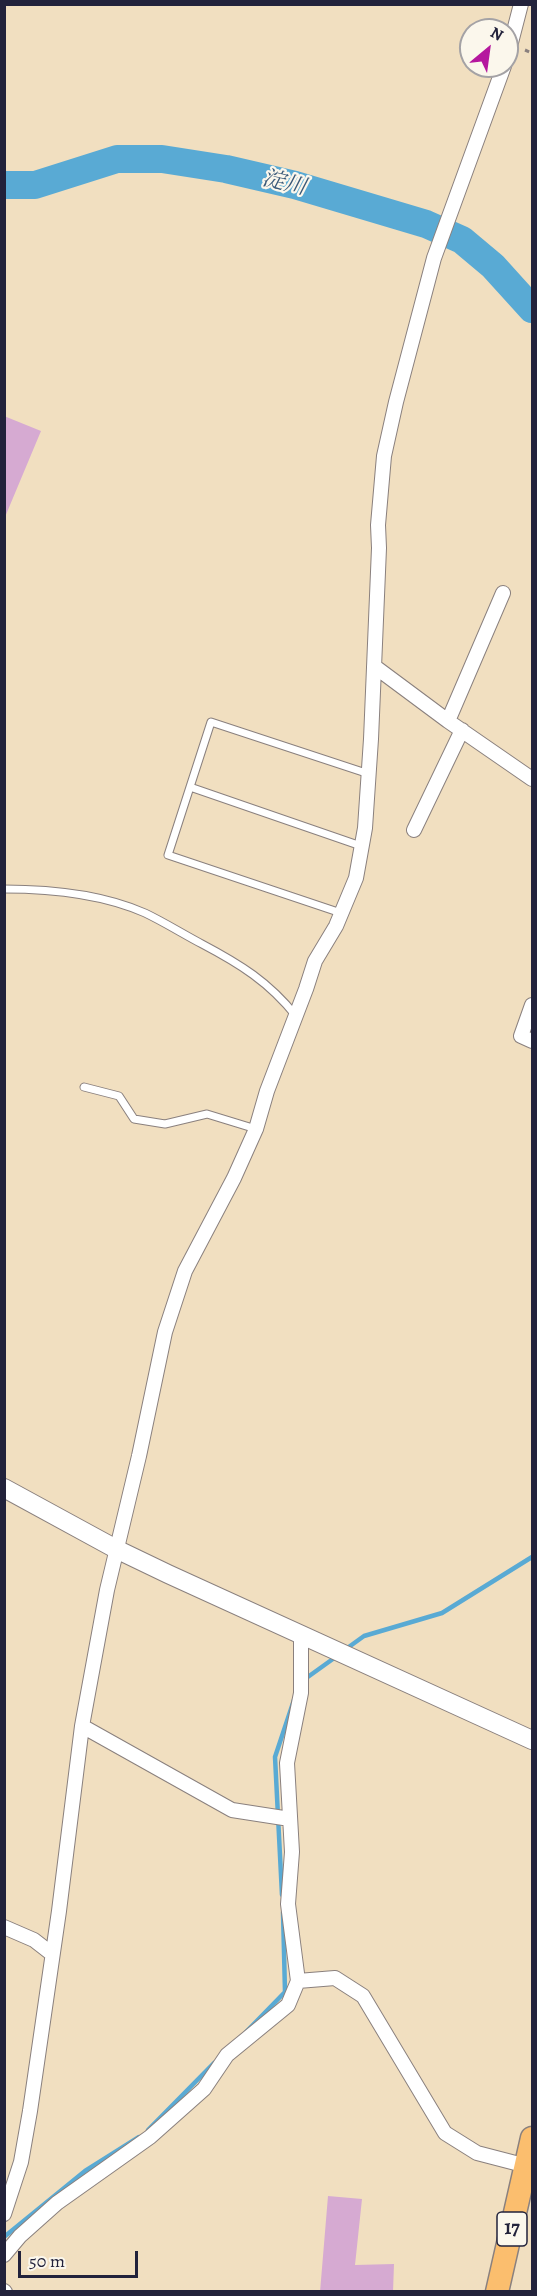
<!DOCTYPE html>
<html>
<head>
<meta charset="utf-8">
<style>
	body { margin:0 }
	#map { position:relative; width:537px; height:2296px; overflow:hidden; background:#f1dfc0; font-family:Alegreya,serif }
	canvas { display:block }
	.frame { position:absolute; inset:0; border:6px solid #22223b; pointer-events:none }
	.north { position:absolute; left:459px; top:18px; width:60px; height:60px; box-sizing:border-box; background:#fbf7ec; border:2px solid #a4a2a5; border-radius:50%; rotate:29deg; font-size:16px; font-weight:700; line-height:24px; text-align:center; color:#22223b }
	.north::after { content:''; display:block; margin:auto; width:21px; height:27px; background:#b5179e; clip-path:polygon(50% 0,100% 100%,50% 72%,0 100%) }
	.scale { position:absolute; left:18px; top:2251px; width:120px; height:27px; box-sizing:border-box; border:3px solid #22223b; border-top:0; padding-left:8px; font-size:18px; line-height:21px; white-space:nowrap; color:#22223b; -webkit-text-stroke:4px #fbf7ec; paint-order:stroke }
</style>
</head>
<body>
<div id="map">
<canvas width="537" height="2296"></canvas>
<div class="frame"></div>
<div class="north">N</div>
<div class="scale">50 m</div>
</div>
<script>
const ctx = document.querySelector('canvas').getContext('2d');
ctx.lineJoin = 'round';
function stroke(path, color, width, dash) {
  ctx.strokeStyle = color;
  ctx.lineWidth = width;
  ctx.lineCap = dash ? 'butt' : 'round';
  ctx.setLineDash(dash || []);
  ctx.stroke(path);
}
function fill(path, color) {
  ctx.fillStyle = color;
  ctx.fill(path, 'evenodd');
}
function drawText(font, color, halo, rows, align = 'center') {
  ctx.font = font + ' Alegreya,"Noto Serif JP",serif';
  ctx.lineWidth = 4.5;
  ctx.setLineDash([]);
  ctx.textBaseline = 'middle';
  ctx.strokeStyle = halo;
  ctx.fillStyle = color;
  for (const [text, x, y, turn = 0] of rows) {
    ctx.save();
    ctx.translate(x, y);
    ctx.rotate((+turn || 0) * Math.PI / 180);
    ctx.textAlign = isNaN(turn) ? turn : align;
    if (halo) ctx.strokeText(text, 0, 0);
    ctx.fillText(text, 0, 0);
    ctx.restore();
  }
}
stroke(new Path2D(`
	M346,1649L364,1636L442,1613L532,1557
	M305,1679L337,1656
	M282,1895L275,1757L294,1700
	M246,2032L285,1992L283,1912
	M148,2130L214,2063
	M4,2237L85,2171L139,2137`), '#59aad4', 4.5);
stroke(new Path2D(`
	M4,185H35L117,159H162L226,169L295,185L426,224L462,240L493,266L532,309`), '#59aad4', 28);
fill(new Path2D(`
	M4,416L41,431L5,517H4Z
	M328,2196L362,2199L355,2265L394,2264L393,2292H320Z`), '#d6aad2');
const service = new Path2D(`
	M190,787L361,846
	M4,889C51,889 102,894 145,913C164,922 183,934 202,944C240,964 269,982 296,1016
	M341,913L168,855L211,722L369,774
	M84,1087L119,1096L134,1119L165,1124L207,1114L256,1129`);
const minor = new Path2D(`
	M507,58L521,4
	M374,666L448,721L532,779
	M448,721L503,593
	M414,830L462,730
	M532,1005L521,1036L532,1041
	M82,1726L232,1810L290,1819
	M4,1927L34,1940L52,1954
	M298,1981L335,1978L363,1996L445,2133L477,2153L527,2166
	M4,2214L21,2162L30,2111L59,1911L82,1726L107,1590L139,1456L165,1332L185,1271L234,1178L256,1129L267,1091L306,989L315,961L336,926L356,878L365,828L371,739L379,548L378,525L384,456L396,402L434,258L504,66
	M4,2255L20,2236L57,2203L150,2137L204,2089L227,2055L288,2005L298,1981L288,1904L292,1852L287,1763L301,1693V1634
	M4,2291L5,2292`);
const tertiary = new Path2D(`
	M4,1488L116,1549L168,1574L532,1740`);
const primary = new Path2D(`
	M497,2292L532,2138`);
stroke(service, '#8a807e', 9);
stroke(minor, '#8a807e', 16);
stroke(tertiary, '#8a807e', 20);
stroke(primary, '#8a807e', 25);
stroke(new Path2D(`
	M525,50L532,53`), '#8a807e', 3, [4.5, 4.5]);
stroke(service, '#fff', 7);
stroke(minor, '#fff', 14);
stroke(tertiary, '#fff', 18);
stroke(primary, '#fbbe6e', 22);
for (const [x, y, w] of [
	[512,2229,30]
]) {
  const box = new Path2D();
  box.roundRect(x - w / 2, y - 17, w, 34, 4.5);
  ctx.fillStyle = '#fbf7ec';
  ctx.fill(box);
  stroke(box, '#22223b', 1.5);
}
drawText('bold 20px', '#22223b', null, [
	["17",512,2229]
]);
drawText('italic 22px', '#385878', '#fbf7ec', [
	["淀川",284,184,13]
]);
</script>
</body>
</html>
